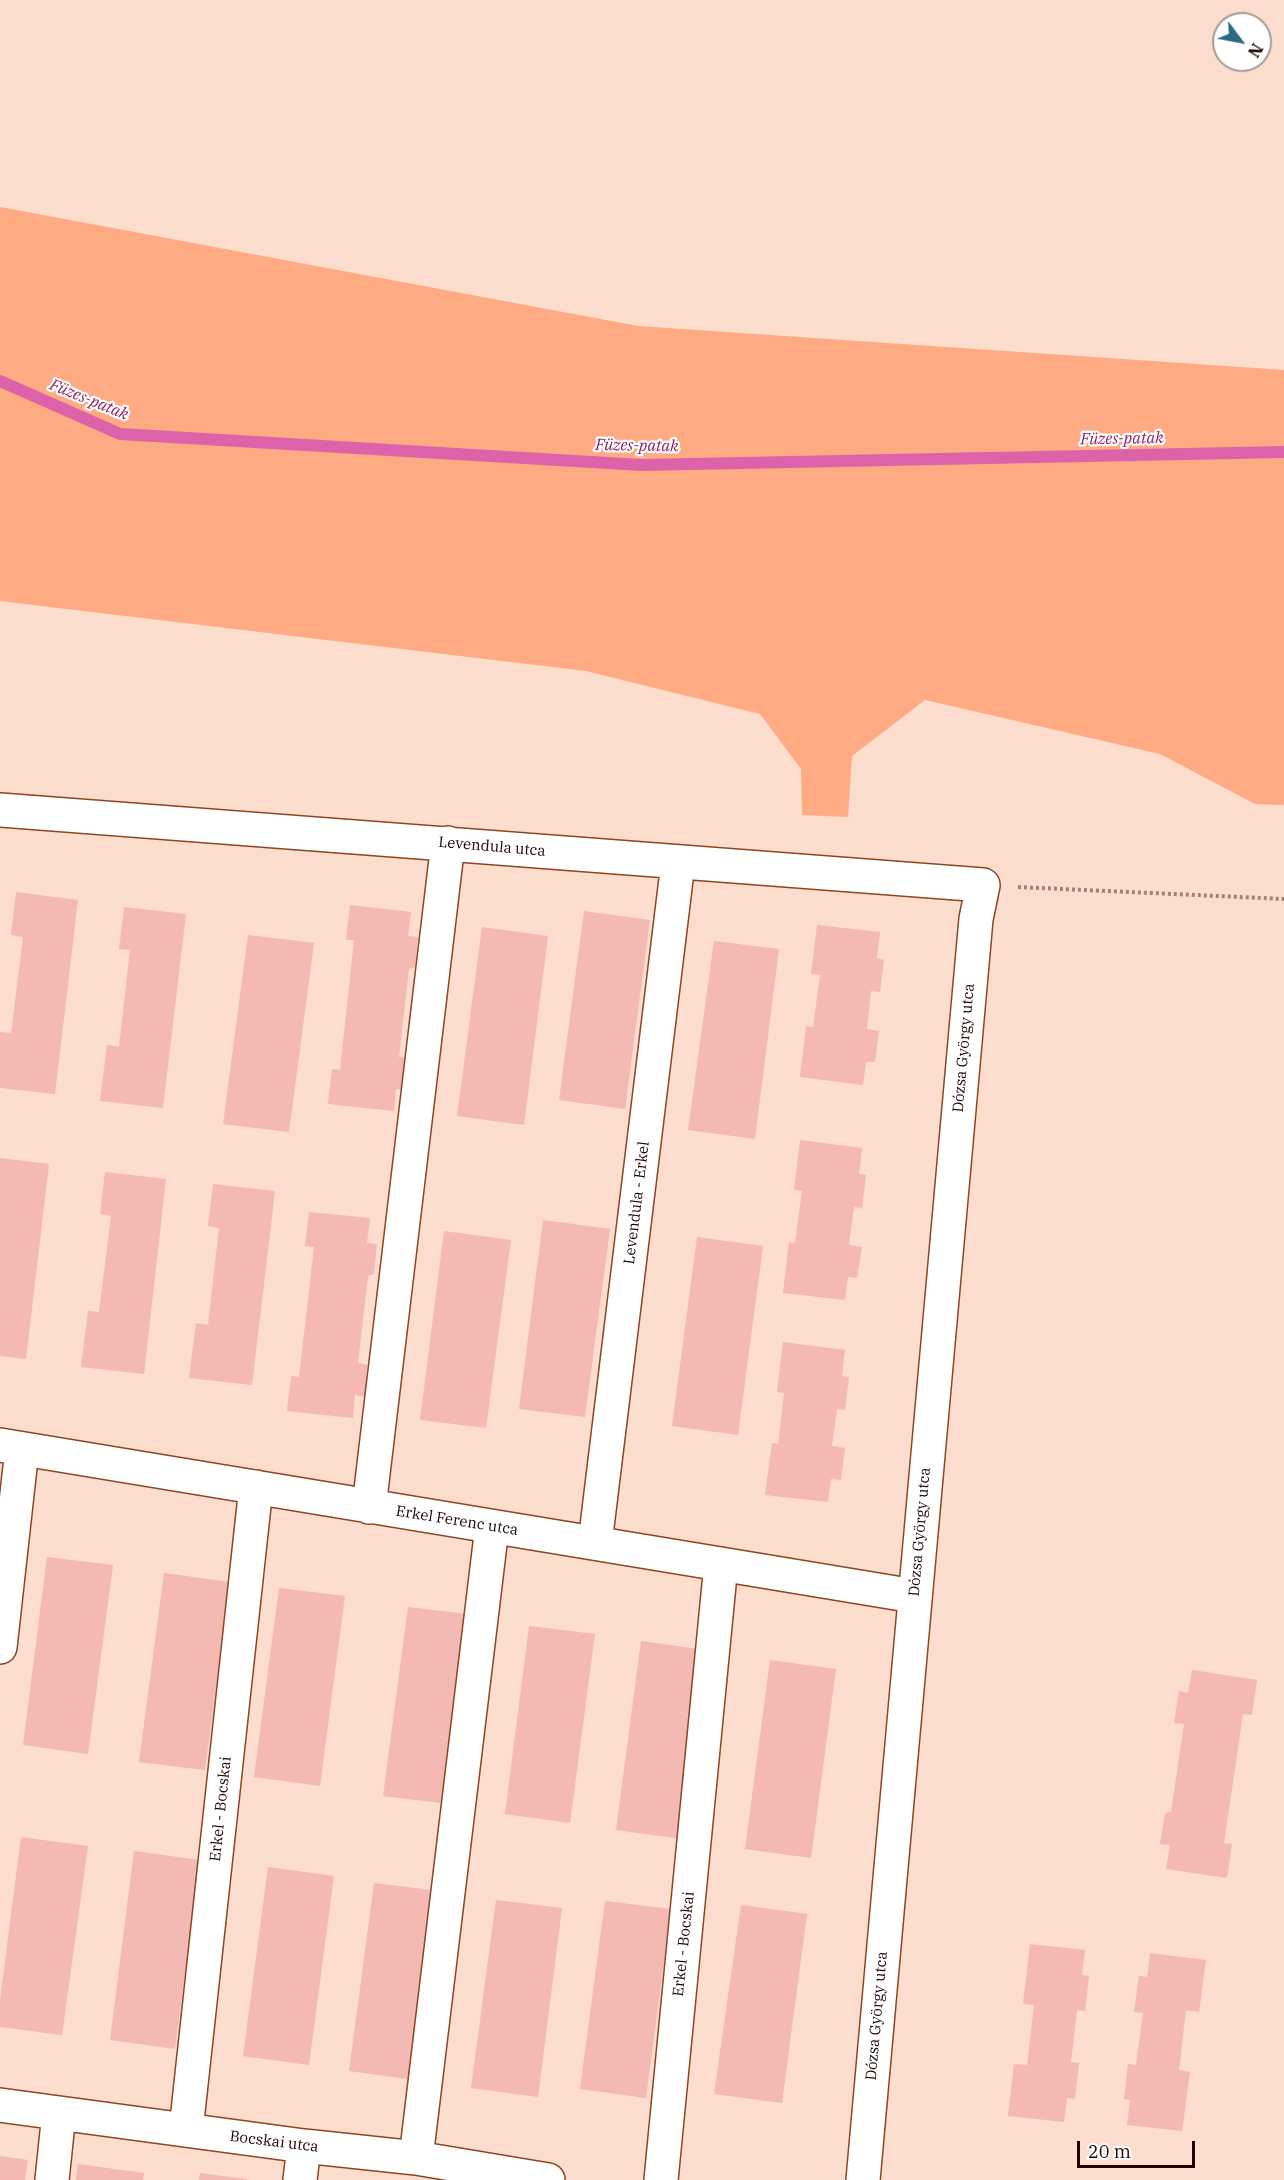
<!DOCTYPE html>
<html>
<head>
<meta charset="utf-8">
<style>
	body { margin:0 }
	#map { position:relative; width:1284px; height:2180px; overflow:hidden; background:#fdddcd; font-family:"IBM Plex Serif",serif }
	canvas { display:block }
	.north { position:absolute; left:1212px; top:12px; width:60px; height:60px; box-sizing:border-box; background:#fff; border:2px solid #a49b99; border-radius:50%; rotate:122deg; font-size:16px; font-weight:700; line-height:24px; text-align:center; color:#1c0400 }
	.north::after { content:''; display:block; margin:auto; width:21px; height:27px; background:#2d6981; clip-path:polygon(50% 0,100% 100%,50% 72%,0 100%) }
	.scale { position:absolute; left:1077px; top:2141px; width:118px; height:27px; box-sizing:border-box; border:3px solid #1c0400; border-top:0; padding-left:8px; font-size:18px; line-height:21px; white-space:nowrap; color:#1c0400; -webkit-text-stroke:4px #fff; paint-order:stroke }
</style>
</head>
<body>
<div id="map">
<canvas width="1284" height="2180"></canvas>
<div class="north">N</div>
<div class="scale">20 m</div>
</div>
<script>
const ctx = document.querySelector('canvas').getContext('2d');
ctx.lineJoin = 'round';
function fill(path, color) {
  ctx.fillStyle = color;
  ctx.fill(path, 'evenodd');
}
function stroke(path, color, width, dash) {
  ctx.strokeStyle = color;
  ctx.lineWidth = width;
  ctx.lineCap = dash ? 'butt' : 'round';
  ctx.setLineDash(dash || []);
  ctx.stroke(path);
}
function drawText(font, color, halo, rows, align = 'center') {
  ctx.font = font + ' "IBM Plex Serif",serif';
  ctx.lineWidth = 4.5;
  ctx.setLineDash([]);
  ctx.textBaseline = 'middle';
  ctx.strokeStyle = halo;
  ctx.fillStyle = color;
  for (const [text, x, y, turn = 0] of rows) {
    ctx.save();
    ctx.translate(x, y);
    ctx.rotate((+turn || 0) * Math.PI / 180);
    ctx.textAlign = isNaN(turn) ? turn : align;
    if (halo) ctx.strokeText(text, 0, 0);
    ctx.fillText(text, 0, 0);
    ctx.restore();
  }
}
fill(new Path2D(`
	M0,207L638,326L1284,370V805L1255,804L1160,754L925,700L852,756L848,817L802,815L801,769L760,714L586,671L0,601Z`), '#feab83');
stroke(new Path2D(`
	M0,381L120,434L642,465L1284,452`), '#dc63a9', 12);
fill(new Path2D(`
	M16,892L78,900L55,1094L0,1088V1032L11,1033L23,937L11,935Z
	M350,905L411,912L408,936L418,937L415,967L409,969L399,1057L409,1058L405,1090L396,1089L394,1111L328,1104L332,1069L340,1070L354,940H346Z
	M124,907L186,914L163,1108L100,1101L107,1045L119,1047L130,950L119,949Z
	M584,911L650,920L625,1109L559,1100Z
	M817,925L880,932L877,958L884,960L880,992L871,991L867,1029L879,1031L875,1062H866L863,1085L800,1077L806,1026L813,1027L820,975L811,974Z
	M482,927L548,936L524,1125L457,1116Z
	M248,935L314,943L289,1132L223,1124Z
	M714,941L779,949L755,1139L688,1130Z
	M800,1140L862,1148L859,1174L866,1175L862,1208L854,1207L849,1245L862,1247L857,1278L848,1277L845,1300L783,1293L789,1242L795,1243L802,1191L794,1190Z
	M0,1158L49,1164L26,1359L0,1356Z
	M105,1172L166,1179L144,1374L81,1367L88,1311L99,1312L111,1216L100,1214Z
	M213,1184L275,1191L252,1385L189,1378L196,1323L208,1325L219,1228L208,1226Z
	M309,1212L370,1218L367,1243L377,1244L374,1274L368,1276L358,1363L367,1365L365,1397L355,1395L353,1418L287,1411L291,1376L299,1377L314,1247L305,1246Z
	M543,1220L610,1229L585,1417L519,1409Z
	M444,1231L511,1240L486,1428L420,1420Z
	M697,1237L763,1246L738,1435L672,1426Z
	M783,1342L845,1350L842,1376L849,1377L845,1410L837,1409L832,1446L845,1448L841,1480L831,1479L828,1502L765,1495L772,1443L778,1444L784,1393L777,1392Z
	M47,1557L113,1565L88,1754L23,1745Z
	M164,1573L230,1582L205,1770L139,1762Z
	M279,1588L345,1596L320,1786L254,1777Z
	M408,1607L474,1615L449,1804L383,1796Z
	M529,1626L595,1634L570,1823L505,1814Z
	M641,1641L706,1650L682,1839L616,1830Z
	M770,1660L836,1669L811,1858L745,1849Z
	M1192,1670L1257,1680L1252,1715L1243,1714L1224,1843L1232,1844L1227,1878L1166,1869L1170,1845L1160,1844L1165,1813L1171,1812L1184,1724L1174,1723L1179,1691L1188,1693Z
	M21,1837L88,1846L62,2035L0,2027V2000Z
	M134,1851L200,1860L175,2049L110,2040Z
	M268,1867L334,1876L309,2065L243,2056Z
	M374,1883L440,1891L415,2080L349,2071Z
	M496,1900L562,1908L538,2097L471,2088Z
	M605,1901L671,1909L646,2098L580,2089Z
	M741,1905L807,1914L782,2103L714,2094Z
	M1030,1944L1085,1950L1082,1975L1089,1976L1085,2011L1077,2010L1071,2062L1079,2063L1075,2099L1067,2098L1064,2122L1008,2116L1014,2064L1027,2065L1034,2005L1023,2004Z
	M1150,1953L1206,1960L1199,2012L1186,2010L1179,2070L1190,2072L1182,2131L1127,2125L1130,2100L1124,2099L1128,2064L1136,2065L1143,2013L1134,2012L1139,1976L1147,1977Z
	M0,2156L28,2160L25,2180H0Z
	M78,2164L144,2173L143,2180H76Z
	M200,2173L247,2179V2180H199Z`), '#f3b9b2');
const street = new Path2D(`
	M0,810L983,885L976,919L863,2180
	M0,1445L914,1596
	M369,1507L448,843
	M595,1543L678,863
	M0,1647L22,1449
	M0,2105L304,2146L416,2158L548,2180
	M186,2130L256,1487
	M416,2158L492,1527
	M52,2180L59,2113
	M300,2180L304,2146
	M661,2180L721,1564`);
stroke(street, '#8b4722', 36);
stroke(new Path2D(`
	M1018,887L1284,899`), '#a08378', 4, [3, 3]);
stroke(street, '#fff', 33);
drawText('15px', '#1c0400', '#fff', [
	["Levendula utca",492,847,5],
	["Dózsa György utca",964,1048,-85],
	["Levendula - Erkel",637,1203,-83],
	["Erkel Ferenc utca",457,1521,9],
	["Dózsa György utca",920,1532,-85],
	["Erkel - Bocskai",221,1809,-84],
	["Erkel - Bocskai",684,1944,-84],
	["Dózsa György utca",877,2016,-85],
	["Bocskai utca",274,2142,7]
]);
drawText('italic 16px', '#8e2166', '#fff', [
	["Füzes-patak",89,400,22],
	["Füzes-patak",1122,439,-1],
	["Füzes-patak",637,446,1]
]);
</script>
</body>
</html>
